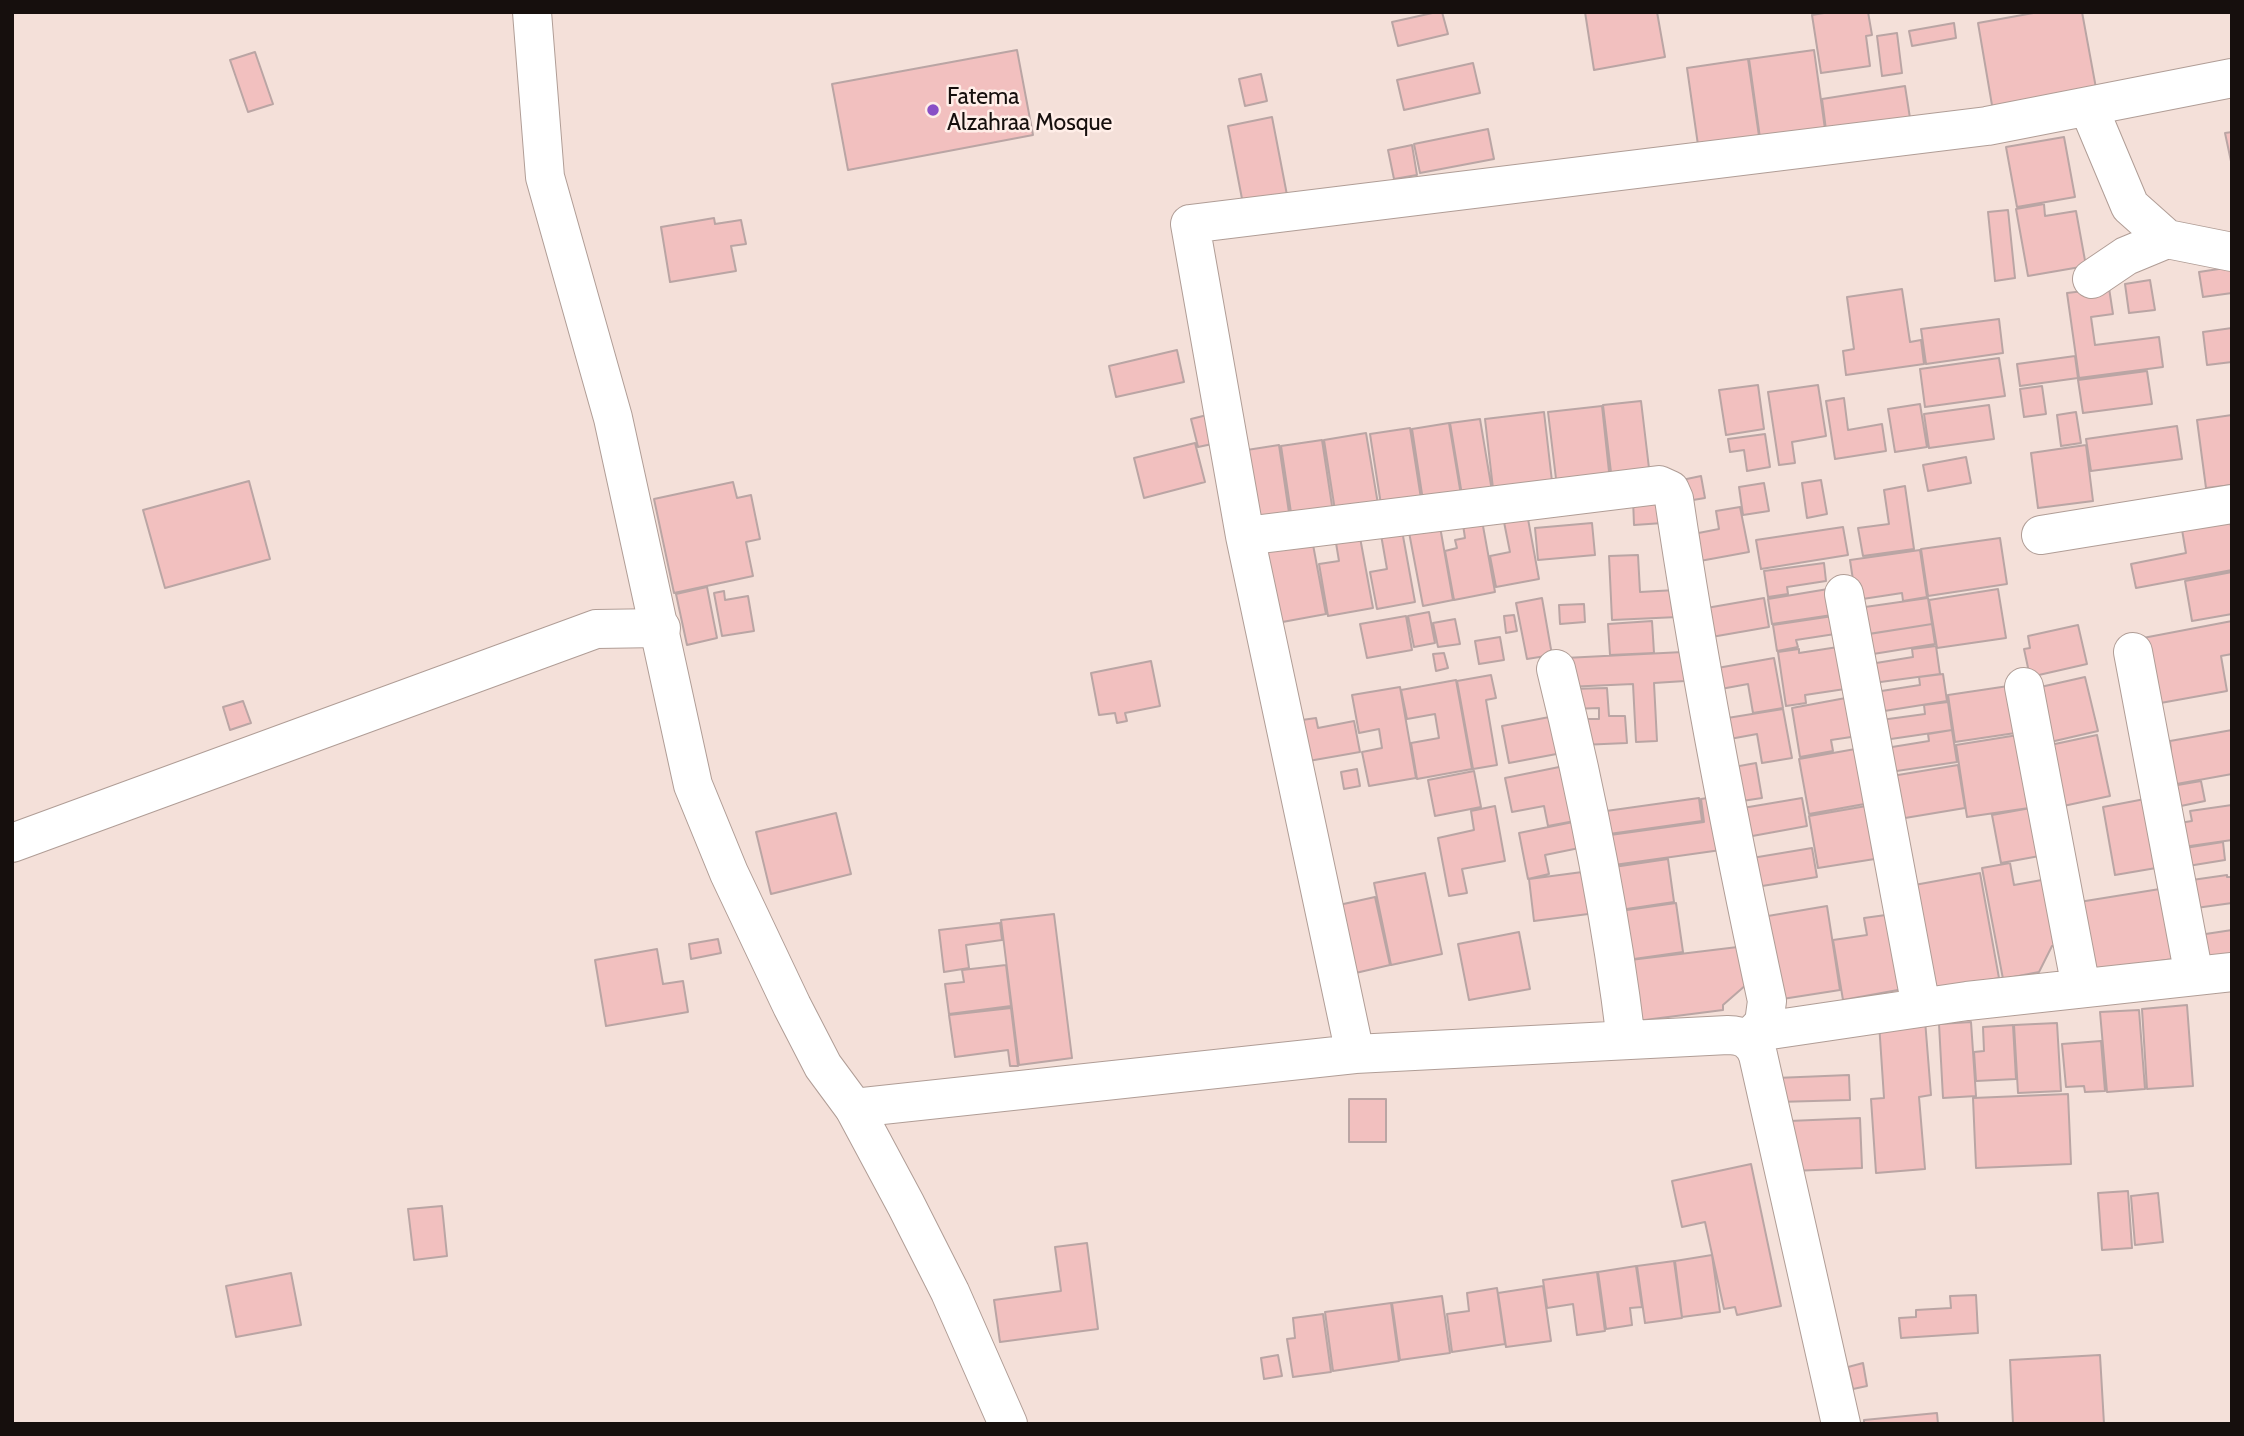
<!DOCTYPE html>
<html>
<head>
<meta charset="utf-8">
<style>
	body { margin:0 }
	#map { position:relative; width:2244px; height:1436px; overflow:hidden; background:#f4e0d9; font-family:Cabin,sans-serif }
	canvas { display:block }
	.frame { position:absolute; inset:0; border:14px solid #160f0d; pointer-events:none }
</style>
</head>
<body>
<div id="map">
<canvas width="2244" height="1436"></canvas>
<div class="frame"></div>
</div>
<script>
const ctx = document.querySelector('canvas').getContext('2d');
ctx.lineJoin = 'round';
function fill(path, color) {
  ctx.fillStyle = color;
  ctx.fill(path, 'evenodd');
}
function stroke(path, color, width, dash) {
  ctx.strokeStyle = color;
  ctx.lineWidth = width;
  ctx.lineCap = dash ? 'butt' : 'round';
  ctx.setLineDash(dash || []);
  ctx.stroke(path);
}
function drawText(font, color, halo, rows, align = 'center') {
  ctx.font = font + ' Cabin,sans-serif';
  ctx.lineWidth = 5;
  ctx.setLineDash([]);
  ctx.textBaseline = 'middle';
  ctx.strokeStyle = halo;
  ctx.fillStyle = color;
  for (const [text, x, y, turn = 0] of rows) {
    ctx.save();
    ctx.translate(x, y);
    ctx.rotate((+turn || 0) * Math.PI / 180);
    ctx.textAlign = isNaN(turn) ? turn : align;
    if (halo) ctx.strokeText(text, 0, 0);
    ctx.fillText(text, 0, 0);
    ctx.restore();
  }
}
const building = new Path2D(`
	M1437,12H1442L1448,34L1398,46L1392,22Z
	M1585,12H1657L1665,57L1594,70Z
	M1830,12H1868L1872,35L1866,36L1870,66L1821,73L1812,15Z
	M2039,12H2082L2098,99L1994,117L1978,23Z
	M1954,23L1956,38L1912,46L1909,31Z
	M1897,33L1902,73L1882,76L1877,36Z
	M1017,50L1033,135L848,170L832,84Z
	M1814,50L1825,129L1760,138L1749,59Z
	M255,52L273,104L248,112L230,60Z
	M1748,59L1759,136L1698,145L1687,68Z
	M1473,63L1480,93L1404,110L1397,80Z
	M1261,74L1267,101L1245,106L1239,79Z
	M1905,86L1910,118L1826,130L1822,99Z
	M1272,117L1287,195L1243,204L1228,126Z
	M1488,129L1494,159L1420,173L1414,144Z
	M2232,132V166L2225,133Z
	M2064,137L2075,197L2017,207L2006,147Z
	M1412,145L1417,175L1394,179L1388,150Z
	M2044,204L2045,216L2076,211L2086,266L2028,276L2016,209Z
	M2008,210L2015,278L1995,281L1988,212Z
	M714,218L715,224L741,220L746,244L731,246L736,271L670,282L661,227Z
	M2232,267V293L2203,297L2199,272Z
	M2150,280L2155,310L2129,313L2125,284Z
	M2109,288L2113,314L2091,317L2095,345L2159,337L2163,367L2079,378L2067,293Z
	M1902,289L1910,342L1921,340L1924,364L1846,375L1843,351L1854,349L1847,297Z
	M1999,319L2003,353L1926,364L1921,329Z
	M2232,328V362L2207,365L2203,332Z
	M1177,350L1184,382L1116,397L1109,366Z
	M2075,356L2078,378L2020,386L2017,364Z
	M1999,358L2005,396L1925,407L1920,369Z
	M2147,371L2152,404L2083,413L2078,380Z
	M1758,385L1764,429L1726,435L1719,390Z
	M1818,385L1826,436L1792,442L1795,463L1779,465L1768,392Z
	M2042,386L2046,414L2024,417L2020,389Z
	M1844,398L1848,430L1882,424L1886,451L1835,459L1826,401Z
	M1641,401L1651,485L1613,489L1603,405Z
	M1920,404L1927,447L1895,452L1888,409Z
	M1989,405L1994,439L1929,448L1924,414Z
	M1602,406L1610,481L1557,487L1548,412Z
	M1544,412L1553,490L1494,497L1485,419Z
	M2076,412L2081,443L2061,446L2057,415Z
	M1215,413L1217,443L1198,447L1191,419Z
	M2232,415V485L2206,488L2197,420Z
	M1480,419L1493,497L1463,501L1450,423Z
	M1449,423L1462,501L1424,507L1412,429Z
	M2177,426L2182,459L2091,471L2086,439Z
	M1410,428L1422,505L1382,511L1370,434Z
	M1366,433L1379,510L1336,517L1324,440Z
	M1765,434L1770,467L1747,471L1744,450L1730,452L1728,439Z
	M1322,440L1334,519L1293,526L1281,446Z
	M1195,443L1205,482L1144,498L1134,458Z
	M1279,445L1291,526L1247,533L1234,452Z
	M2086,445L2093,501L2038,508L2031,453Z
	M1966,457L1971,483L1928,491L1923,465Z
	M1701,476L1705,498L1681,502L1677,481Z
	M1821,480L1827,514L1807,518L1802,483Z
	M249,481L270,559L165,588L143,510Z
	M733,482L737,498L751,495L760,539L746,542L753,576L674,593L654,499Z
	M1764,483L1769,511L1743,515L1739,487Z
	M1905,486L1914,549L1863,556L1858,528L1889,524L1884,490Z
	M1662,497L1663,523L1634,525L1633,499Z
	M1740,507L1749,552L1689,563L1683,536L1719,529L1716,511Z
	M1526,508L1539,579L1496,587L1490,556L1510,552L1502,512Z
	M1481,515L1495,592L1454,600L1445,551L1457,548L1455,540L1465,538L1462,518Z
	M2229,516L2232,532V570L2136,588L2131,564L2186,553L2181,524Z
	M1439,521L1453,600L1423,606L1408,527Z
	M1592,523L1595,555L1538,560L1535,528Z
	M1401,525L1415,602L1377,609L1370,572L1387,569L1380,529Z
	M1843,527L1848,555L1761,569L1756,540Z
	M1359,532L1373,608L1328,616L1319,564L1339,561L1335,537Z
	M1311,534L1326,614L1277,623L1263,543Z
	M2000,538L2007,584L1928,596L1921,549Z
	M1920,550L1927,597L1903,601L1902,593L1856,600L1850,560Z
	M1638,555L1640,592L1676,590L1678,617L1612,620L1609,556Z
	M1824,563L1826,581L1787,587L1788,594L1768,597L1764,571Z
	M2232,572V614L2192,621L2185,581Z
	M707,587L717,638L687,645L676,594Z
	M1828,589L1832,615L1772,624L1768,599Z
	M1998,589L2006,638L1937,648L1929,600Z
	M724,591L725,600L748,596L754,631L722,636L714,593Z
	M1542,598L1552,655L1527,659L1516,603Z
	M1764,598L1769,627L1700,639L1695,610Z
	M1928,598L1932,624L1862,635L1858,608Z
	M1584,604L1585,622L1560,624L1559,605Z
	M1429,612L1435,643L1414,647L1408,616Z
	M1514,615L1517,631L1506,633L1504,616Z
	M1406,616L1412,650L1367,658L1360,624Z
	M1833,616L1835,634L1796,640L1798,647L1777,651L1773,625Z
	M1455,619L1460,644L1438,647L1433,623Z
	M1652,621L1654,653L1610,655L1608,624Z
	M2232,621V654L2221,656L2227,691L2155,704L2143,638Z
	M1932,624L1935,644L1867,655L1863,635Z
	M2078,625L2087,664L2030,677L2024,649L2030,648L2028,636Z
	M1500,637L1504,660L1479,664L1475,641Z
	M1936,646L1940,674L1873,683L1870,664L1913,657L1912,649Z
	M1838,647L1845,689L1805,695L1806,703L1786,706L1778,652L1799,649V653Z
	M1683,652L1685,681L1654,683L1657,741L1636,742L1633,684L1566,687L1565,658Z
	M1444,653L1448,668L1436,671L1433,654Z
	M1774,658L1783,708L1753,713L1748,684L1710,691L1706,670Z
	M1151,661L1160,706L1125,713L1127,721L1117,723L1115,713L1099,715L1091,673Z
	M1943,674L1947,701L1878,712L1875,692L1920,685L1919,677Z
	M1491,675L1496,698L1486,700L1497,765L1473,769L1457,681Z
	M2085,677L2098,731L2046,743L2036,688Z
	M1456,680L1472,769L1417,779L1411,743L1439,738L1435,714L1407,719L1401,690Z
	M2015,685L2022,732L1955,742L1948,695Z
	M1400,687L1416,778L1369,786L1362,752L1382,748L1379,729L1359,733L1352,695Z
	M1607,688L1609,716H1625L1627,743L1581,745L1580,719H1599V708L1573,709L1571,689Z
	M1851,697L1858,736L1831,740L1833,751L1800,757L1792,708Z
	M243,701L251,723L230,730L223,707Z
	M1948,702L1952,730L1884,740L1881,720L1925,714L1924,705Z
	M1783,709L1792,758L1762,763L1757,734L1719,741L1715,720Z
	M1560,715L1567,752L1509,763L1502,726Z
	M1316,718L1318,728L1354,721L1360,752L1303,762L1295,721Z
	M1952,730L1957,762L1890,772L1886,748L1929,741L1928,734Z
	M2232,730V774L2171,785L2164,751L2171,750L2170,741Z
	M2024,734L2036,807L1967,817L1956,745Z
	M2097,735L2110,796L2054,808L2041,747Z
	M1861,748L1870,803L1809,814L1799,759Z
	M1756,763L1762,798L1729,803L1723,769Z
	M1569,765L1580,820L1548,826L1544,806L1512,812L1505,778Z
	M1958,765L1965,808L1893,820L1886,777Z
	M1357,769L1360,786L1344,789L1341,772Z
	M1474,771L1481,807L1435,816L1428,780Z
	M2201,781L2205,801L2176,807L2172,786Z
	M1714,797L1721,850L1607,866L1603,836L1704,822L1701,799Z
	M1699,798L1702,821L1602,835L1599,812Z
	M1802,798L1807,826L1736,839L1731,810Z
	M2150,798L2162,867L2115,875L2103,807Z
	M1872,805L1881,858L1818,868L1809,816Z
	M2232,805V840L2183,847L2179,823L2192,821L2190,811Z
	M1495,806L1505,861L1462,869L1467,893L1449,896L1438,838L1474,830L1471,811Z
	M2036,807L2045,855L2001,863L1992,815Z
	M836,813L851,874L771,894L756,832Z
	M1578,821L1584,847L1545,855L1549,874L1528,879L1519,833Z
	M2223,842L2225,860L2188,866L2185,848Z
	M1812,848L1817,877L1750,888L1746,859Z
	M1668,859L1674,902L1613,911L1607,868Z
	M2010,863L2014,885L2053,878L2065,944L2052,946L2039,972L2003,979L1982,868Z
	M1590,871L1596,913L1534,921L1529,879Z
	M1425,873L1442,954L1391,965L1374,883Z
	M1980,873L1999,978L1928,991L1909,886Z
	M2227,875V877H2232V903L2196,908L2192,880Z
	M2166,888L2178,958L2084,974L2073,903Z
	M1375,897L1390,965L1347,975L1339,905Z
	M1676,903L1683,952L1620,961L1613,912Z
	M1827,906L1840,990L1776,1000L1762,917Z
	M1054,914L1072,1058L1019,1065L1001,920Z
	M1893,914L1909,988L1843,1000L1833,940L1867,935L1864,918Z
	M1000,923L1002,940L966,945L969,968L944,972L939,930Z
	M2232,930V960L2203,964L2199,935Z
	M1519,932L1530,989L1469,1000L1458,944Z
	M718,939L721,953L691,959L689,944Z
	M1746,946L1747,984L1723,1005V1010L1629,1022L1622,961Z
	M657,949L663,984L683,981L688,1012L606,1026L595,960Z
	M1006,965L1011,1006L949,1014L945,984L964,982L962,970Z
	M2187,1005L2193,1086L2147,1089L2142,1009Z
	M1011,1008L1018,1066H1010L1008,1050L955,1057L949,1015Z
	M2139,1010L2145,1089L2107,1092L2100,1012Z
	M1925,1020L1931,1095L1919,1097L1925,1169L1876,1173L1871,1099L1884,1098L1879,1023Z
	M1971,1022L1976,1096L1943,1098L1939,1024Z
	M2057,1023L2061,1091L2018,1093L2014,1025Z
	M2013,1025L2016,1079L1976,1081L1974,1052L1984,1051L1983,1027Z
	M2101,1041L2105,1091L2085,1092L2084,1086L2066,1087L2062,1044Z
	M1849,1075L1850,1100L1777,1102L1776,1078Z
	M2068,1094L2071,1164L1976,1168L1973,1098Z
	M1349,1099H1386V1142H1349Z
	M1860,1118L1862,1168L1792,1171L1789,1121Z
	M1751,1164L1781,1306L1737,1315L1735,1307L1724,1309L1705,1222L1682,1227L1672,1181Z
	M2128,1191L2132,1248L2102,1250L2098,1193Z
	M2158,1193L2163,1242L2135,1245L2131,1196Z
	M442,1206L447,1256L414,1260L408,1209Z
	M1087,1243L1098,1329L1000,1342L994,1300L1061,1291L1055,1247Z
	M1712,1255L1720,1312L1682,1317L1675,1261Z
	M1674,1261L1682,1318L1645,1323L1637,1266Z
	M1636,1266L1642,1307L1630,1308L1632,1325L1606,1329L1598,1272Z
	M1597,1272L1605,1331L1577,1335L1573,1304L1547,1308L1543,1280Z
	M291,1273L301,1325L236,1337L226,1286Z
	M1543,1286L1551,1341L1506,1347L1498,1293Z
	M1497,1288L1505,1344L1452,1352L1447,1314L1469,1311L1467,1293Z
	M1976,1295L1978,1333L1901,1338L1899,1318L1916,1317V1310L1951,1308L1950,1296Z
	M1442,1296L1450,1353L1400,1360L1392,1303Z
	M1391,1303L1399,1361L1333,1371L1325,1312Z
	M1323,1314L1331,1372L1293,1377L1287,1339L1295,1338L1293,1318Z
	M1278,1355L1282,1376L1264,1379L1261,1358Z
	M2100,1355L2104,1424H2013L2010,1360Z
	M1863,1363L1867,1386L1853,1389L1848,1367Z
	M1937,1413L1938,1424H1864V1420Z`);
fill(building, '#f2c0bf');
stroke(building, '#baa5a4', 2);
const minor = new Path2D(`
	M2088,106L2130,206L2167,239L2232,252
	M2092,279L2126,256L2167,239
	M2041,535L2232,504
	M1245,536L1659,485L1670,490L1674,499C1699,668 1731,834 1767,1001L1764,1023L1748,1040
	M1844,594L1921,1007
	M2133,652L2194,976
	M1556,669C1586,791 1611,915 1626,1040
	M2024,687L2081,988
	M12,843L596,629L661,628
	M1757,1032L1967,1001L2232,972
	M1355,1054L1245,536L1190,224L1987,126L2232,78
	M854,1108L1355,1054L1728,1035C1743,1035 1753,1041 1758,1055L1841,1424`);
const secondary = new Path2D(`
	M532,12L545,177L613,418L693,785L729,873L792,1006L823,1066L854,1108L906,1205L950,1292L1008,1424`);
stroke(minor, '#b09d96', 40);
stroke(secondary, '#b09d96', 40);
stroke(minor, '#fff', 38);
stroke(secondary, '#fff', 38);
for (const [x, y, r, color] of [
	[933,110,7,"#894fc6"]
]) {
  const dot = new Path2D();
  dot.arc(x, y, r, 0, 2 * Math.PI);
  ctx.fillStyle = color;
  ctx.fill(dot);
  stroke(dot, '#ffeee8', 2.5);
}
drawText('23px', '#160f0d', '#ffeee8', [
	["Fatema",947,97],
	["Alzahraa Mosque",947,123]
], 'left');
</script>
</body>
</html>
